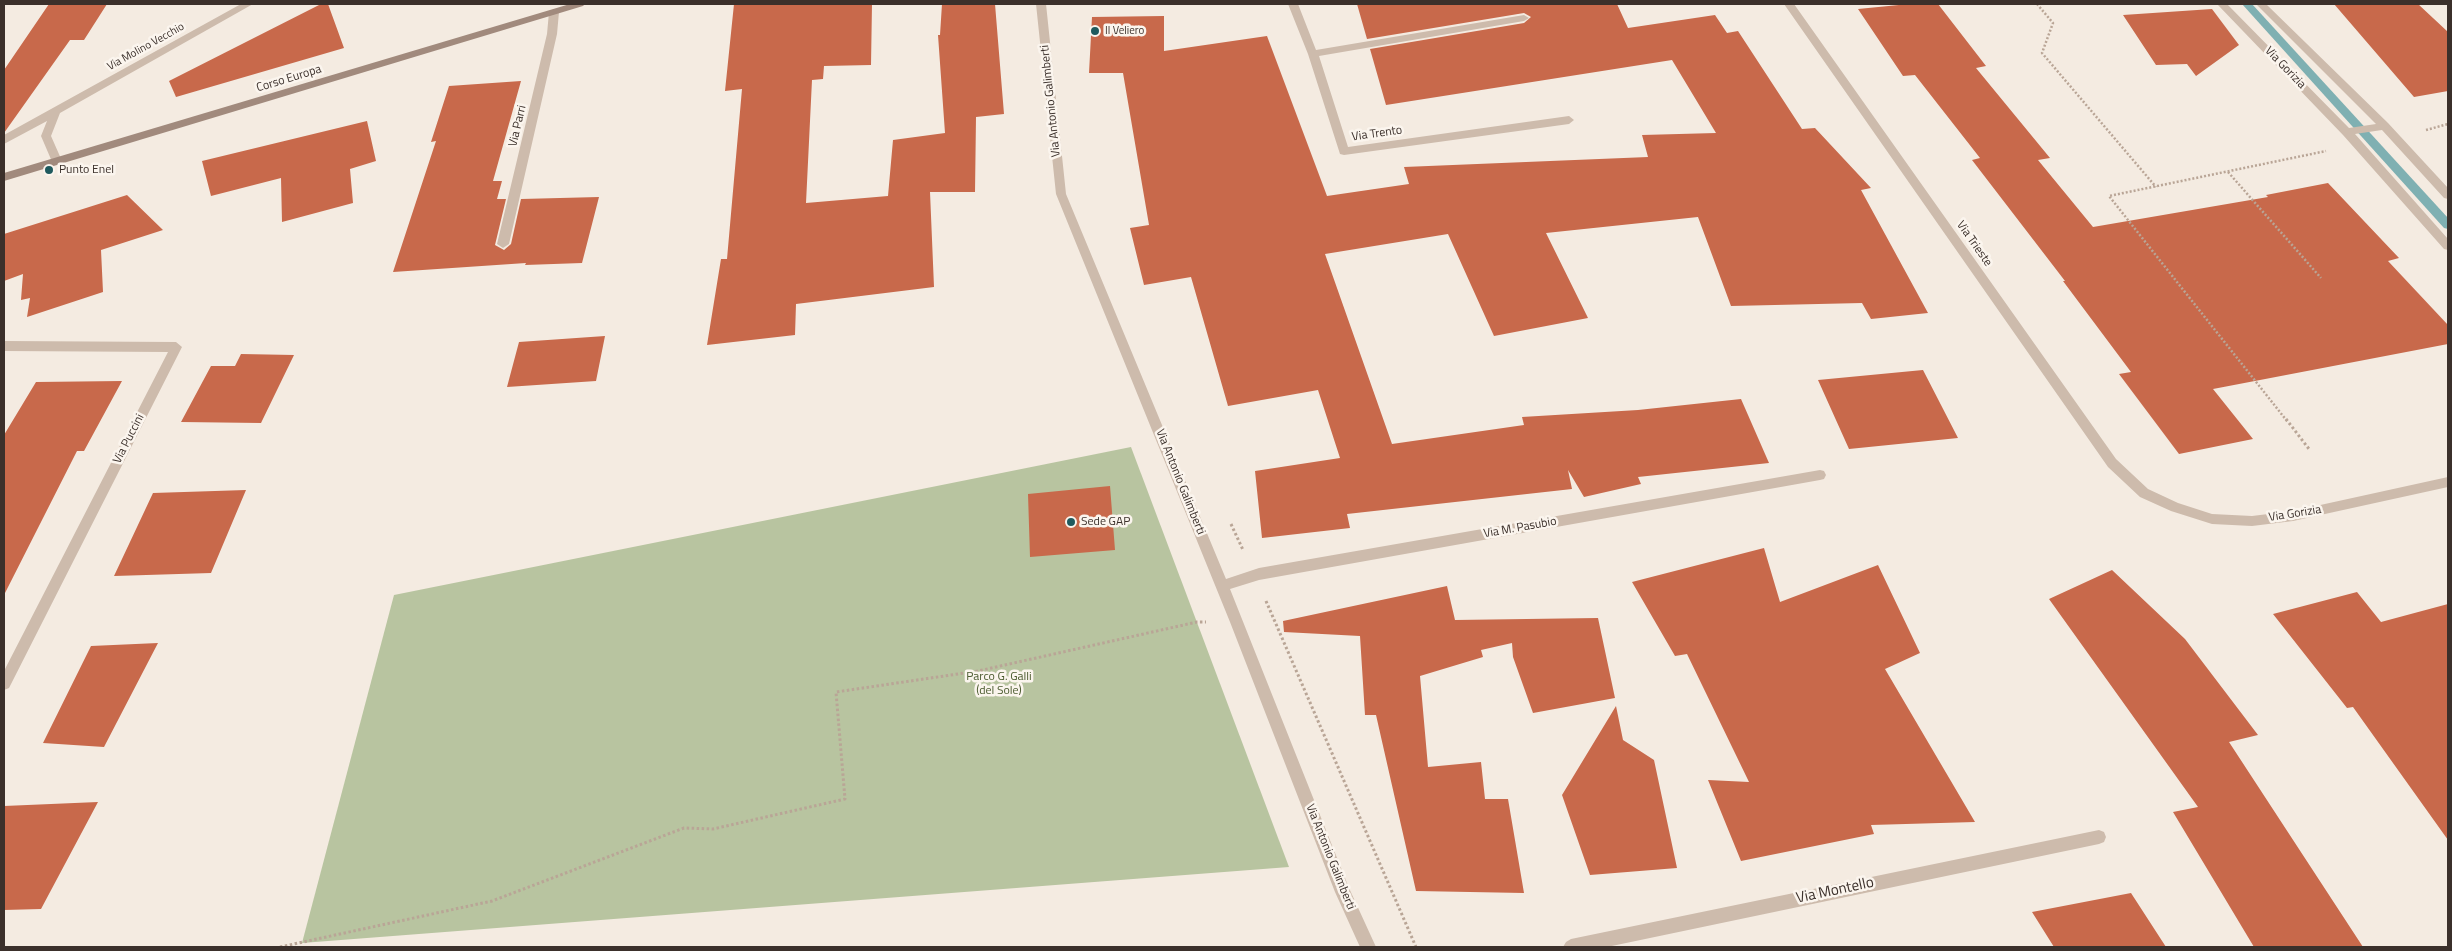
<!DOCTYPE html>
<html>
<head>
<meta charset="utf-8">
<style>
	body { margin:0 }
	#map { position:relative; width:2452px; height:951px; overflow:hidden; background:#f4ebe1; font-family:"Titillium Web",sans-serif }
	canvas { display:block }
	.frame { position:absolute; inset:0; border:5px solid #3b302b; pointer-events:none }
</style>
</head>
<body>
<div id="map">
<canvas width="2452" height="951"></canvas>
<div class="frame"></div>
</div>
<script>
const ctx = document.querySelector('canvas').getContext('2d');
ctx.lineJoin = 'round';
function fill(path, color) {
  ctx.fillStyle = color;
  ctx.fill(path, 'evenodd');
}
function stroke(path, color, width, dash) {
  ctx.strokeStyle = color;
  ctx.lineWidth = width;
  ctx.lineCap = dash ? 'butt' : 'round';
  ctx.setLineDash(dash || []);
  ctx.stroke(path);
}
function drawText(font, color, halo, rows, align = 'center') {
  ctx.font = font + ' "Titillium Web",sans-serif';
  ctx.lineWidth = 5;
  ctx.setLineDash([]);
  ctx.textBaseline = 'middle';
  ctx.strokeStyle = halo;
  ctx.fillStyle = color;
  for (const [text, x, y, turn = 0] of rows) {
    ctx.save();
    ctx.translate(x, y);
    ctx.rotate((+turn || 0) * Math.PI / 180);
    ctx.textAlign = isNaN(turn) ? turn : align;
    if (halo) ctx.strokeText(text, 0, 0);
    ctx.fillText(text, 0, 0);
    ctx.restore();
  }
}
fill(new Path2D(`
	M1131,447L1289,867L302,943L394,595Z`), '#b8c4a0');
fill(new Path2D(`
	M2242,4H2252L2448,218V229L2444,228Z`), '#7fb0b2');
fill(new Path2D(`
	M49,4H107L84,40H70L4,133V70Z
	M321,4H328L344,48L176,97L169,81Z
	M734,4H872L871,65L824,66L823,79L812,80L806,203L888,196L893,140L945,133L938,35H940L942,4H995L1004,114L976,117L975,192H930L934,287L796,304L795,335L707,345L721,259H727L742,89L725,91Z
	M1357,4H1617L1628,28L1715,15L1727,33L1738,31L1802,129L1815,128L1871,188L1861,190L1928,313L1871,319L1862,303L1731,306L1698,217L1546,233L1588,318L1494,336L1448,234L1325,254L1392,444L1524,425L1522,417L1638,410L1741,399L1769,463L1638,477L1641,484L1584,497L1568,470L1572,489L1347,514L1350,528L1262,538L1255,471L1340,458L1318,390L1228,406L1191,277L1144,285L1130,228L1149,225L1123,73H1089L1092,17L1164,16V51L1267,36L1327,196L1409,184L1404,167L1648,157L1642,135L1716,133L1672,60L1386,105L1370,49L1524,23L1531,17L1524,13L1367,39Z
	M1909,4H1938L1986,66L1976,68L2050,158L2038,160L2093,227L2268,197L2266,195L2328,183L2399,258L2388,261L2448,325V344L2213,389L2253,439L2179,454L2119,374L2131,372L2063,281H2065L1972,160L1980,158L1915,75L1903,76L1858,9Z
	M2334,4H2418L2448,32V91L2414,97Z
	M2212,9L2239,45L2196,76L2187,64L2156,65L2123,15Z
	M521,81L493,181H502L497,199H506L495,245L504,250L511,244L521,199L599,197L582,263L525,265L526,263L393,272L436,141L431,142L449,86Z
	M367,121L376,161L350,169L353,203L282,222L281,178L211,196L202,161Z
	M127,195L163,230L101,250L103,292L27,317L30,298L21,300L23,274L4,281V234Z
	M605,336L596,381L507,387L519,342Z
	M241,354L294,355L261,423L181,422L211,366H235Z
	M1923,370L1958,438L1849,449L1818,380Z
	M122,381L84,451H77L4,595V435L36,382Z
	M1110,486L1115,550L1030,557L1028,494Z
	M246,490L211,573L114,576L153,493Z
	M1764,548L1780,602L1878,565L1920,653L1885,669L1975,822L1871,825L1874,834L1741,861L1708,780L1749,782L1687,654L1675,656L1632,582Z
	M2112,570L2185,639L2258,735L2229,742L2363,947H2254L2173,812L2198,807L2049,599Z
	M1447,586L1455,620L1598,618L1615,698L1533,713L1513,657L1512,643L1481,650L1483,657L1420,676L1428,767L1481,762L1485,799H1508L1524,893L1416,891L1376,715H1365L1360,636L1284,632L1283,621Z
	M2357,592L2381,622L2448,604V840L2353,707L2347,708L2273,614Z
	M158,643L104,747L43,743L91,646Z
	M1616,706L1623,740L1654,760L1677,868L1590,875L1562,795Z
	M98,802L41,909L4,910V806Z
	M2131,893L2166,947H2054L2032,912Z`), '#c8694b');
stroke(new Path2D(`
	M2037,4L2053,23L2042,53L2156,187
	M2426,130L2448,124
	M2228,172L2321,278
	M2287,421L2109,196L2326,151`), '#b9a596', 2.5, [2, 2]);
stroke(new Path2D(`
	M2286,419L2309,449
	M1231,524L1243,550
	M1266,601L1416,947
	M280,947L492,901L684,828L713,829L845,799L836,692L978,671L1197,622H1206`), '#b9a596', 3, [2.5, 2.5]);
fill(new Path2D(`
	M241,4H253L60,113L51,136L62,161L61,164H53L41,136L47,121L4,144V135Z
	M1036,4H1046L1066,194L1226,579L1259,568L1820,470L1824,471L1826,475L1824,479L1820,480L1259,580L1230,589L1349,888L1376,947H1360L1335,892L1230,622L1056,194Z
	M1288,4H1298L1316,50L1524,15L1529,18L1524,21L1319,56L1348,147L1569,116L1574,120L1569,124L1344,155L1340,154L1308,54Z
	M1784,4H1794L2116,459L2148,489L2178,503L2212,514L2252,516L2293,511L2448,477V487L2293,521L2252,526L2212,524L2171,511L2140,497L2108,467Z
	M2217,4H2227L2349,128L2376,124L2256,4H2266L2388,123L2448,188V199L2444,198L2382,130L2355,134L2448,239V250L2444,249L2343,135Z
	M554,9L559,12L557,34L509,244L503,248L497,244L547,34L549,12Z
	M4,341L176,342L182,347L9,688L4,690V671L168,352L4,351Z
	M2099,830L2104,832L2106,837L2104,842L2099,844L1607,947H1563L1566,942L1571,939Z`), '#cdbbac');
fill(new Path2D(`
	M570,4H585L583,6L4,181V173Z`), '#a18a7d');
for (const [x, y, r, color] of [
	[1095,31,5,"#1f5a5e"],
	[49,170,5,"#1f5a5e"],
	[1071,522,5,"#1f5a5e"]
]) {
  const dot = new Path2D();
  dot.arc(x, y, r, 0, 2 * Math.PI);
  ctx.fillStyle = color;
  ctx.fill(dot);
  stroke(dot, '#fbf5ee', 2);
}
drawText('11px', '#3b302b', '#fbf5ee', [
	["Il Veliero",1105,31]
], 'left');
drawText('11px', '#3b302b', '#fbf5ee', [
	["Via Molino Vecchio",146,47,-29]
]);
drawText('12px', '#3b302b', '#fbf5ee', [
	["Via Gorizia",2285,68,46],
	["Corso Europa",289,79,-17],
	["Via Antonio Galimberti",1051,101,-96],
	["Via Parri",518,126,-77],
	["Via Trento",1377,134,-8],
	["Via Trieste",1974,244,55],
	["Via Puccini",129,439,-63],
	["Via Antonio Galimberti",1180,482,68],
	["Via Gorizia",2295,514,-9],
	["Via M. Pasubio",1520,528,-10],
	["Via Antonio Galimberti",1330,857,68]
]);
drawText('12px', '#3b302b', '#fbf5ee', [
	["Punto Enel",59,170],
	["Sede GAP",1081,522]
], 'left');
drawText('12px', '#4a5a2e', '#fbf5ee', [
	["Parco G. Galli",999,677],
	["(del Sole)",999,691]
]);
drawText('15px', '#3b302b', '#fbf5ee', [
	["Via Montello",1835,891,-12]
]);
</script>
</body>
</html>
